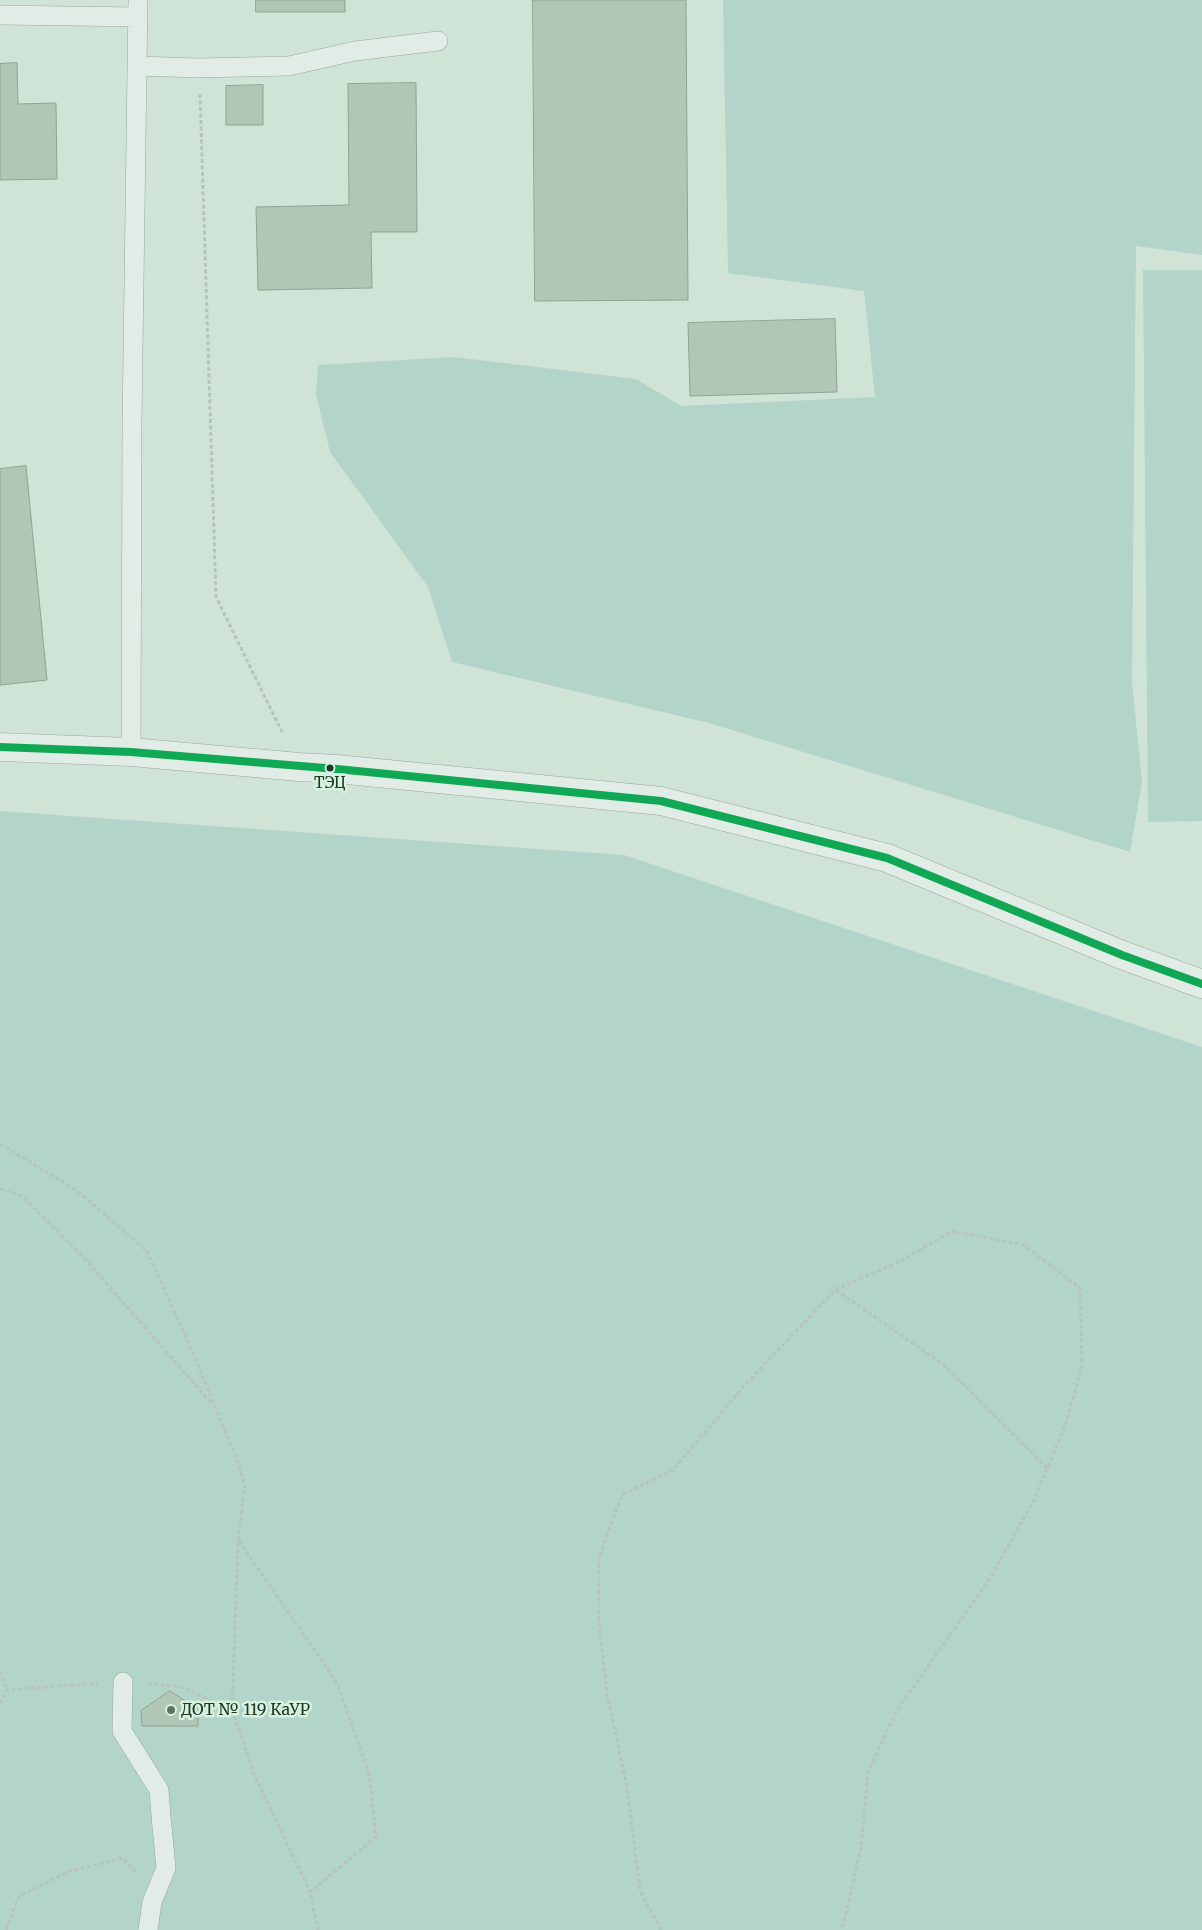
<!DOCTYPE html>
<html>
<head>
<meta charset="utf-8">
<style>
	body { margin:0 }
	canvas { display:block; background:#d0e3d7 }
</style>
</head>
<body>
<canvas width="1202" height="1930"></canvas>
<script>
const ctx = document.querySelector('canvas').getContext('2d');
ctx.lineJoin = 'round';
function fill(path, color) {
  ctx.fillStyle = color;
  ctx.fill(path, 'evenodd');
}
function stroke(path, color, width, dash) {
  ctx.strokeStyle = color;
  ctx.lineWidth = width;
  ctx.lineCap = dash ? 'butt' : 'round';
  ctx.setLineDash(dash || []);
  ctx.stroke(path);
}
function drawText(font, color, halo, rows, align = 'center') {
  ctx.font = font + ' Merriweather,serif';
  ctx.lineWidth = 5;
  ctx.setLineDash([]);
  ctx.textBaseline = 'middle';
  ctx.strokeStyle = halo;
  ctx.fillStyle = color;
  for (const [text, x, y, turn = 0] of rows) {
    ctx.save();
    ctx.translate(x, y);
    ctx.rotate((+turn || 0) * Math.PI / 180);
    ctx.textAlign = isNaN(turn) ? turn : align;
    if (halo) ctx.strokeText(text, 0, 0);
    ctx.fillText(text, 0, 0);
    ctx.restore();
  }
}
fill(new Path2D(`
	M723,0H1202V255L1136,246L1132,682L1142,782L1130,852L709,723L452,662L428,587L330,452L316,395L318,365L454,357L636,379L681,406L875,397L864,291L728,273Z
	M1143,270H1202V821L1148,822Z
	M0,811L624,855L1202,1047V1930H0Z`), '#b3d4c9');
const building = new Path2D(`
	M256,0H345V12H256Z
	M533,0H686L688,300L535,301Z
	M17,63L18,104L56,103L57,179L0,180V64Z
	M416,83L417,232H371L372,288L258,290L256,207L349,205L348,84Z
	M263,85V125H226V86Z
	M835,319L837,392L690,396L688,323Z
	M26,466L47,680L0,685V469Z
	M170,1691L198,1709V1726H142L141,1711Z`);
fill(building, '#b1c6b4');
stroke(building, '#8fa393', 1);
const service = new Path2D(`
	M0,15L138,17
	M138,66L199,68L289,66L355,51L438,41
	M131,752L132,423L138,0
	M123,1682L122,1731L159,1790L161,1816L166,1868L152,1902L148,1930`);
const minor = new Path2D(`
	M0,747L131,752L299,767L337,769L661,801L887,858L1122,955L1202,984`);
stroke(service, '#98a89d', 20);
stroke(minor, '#98a89d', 29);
stroke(new Path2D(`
	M200,94L216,597L283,734
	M0,1144L76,1190L146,1250L193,1353L238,1462L245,1485L238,1540L232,1710L179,1686L149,1684
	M0,1189L22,1196L86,1260L212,1404
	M836,1290L944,1365L1047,1468
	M239,1541L337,1683L369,1773L376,1837L310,1892
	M0,1671L7,1690
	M0,1703L7,1690L98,1683
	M232,1710L254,1774L310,1892L318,1930
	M6,1930L19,1896L70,1871L122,1858L136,1872
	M661,1930L640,1890L627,1787L607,1693L599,1622V1557L622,1495L673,1470L745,1385L836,1289L901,1261L952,1231L1024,1245L1080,1288L1082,1366L1065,1426L1035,1498L991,1577L897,1710L868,1772L861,1848L842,1930`), '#b7c4bb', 3, [4, 2.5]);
stroke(service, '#e0ece5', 19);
stroke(minor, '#e0ece5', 28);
stroke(new Path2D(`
	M0,747L131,752L337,769L661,801L887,858L1122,955L1202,984`), '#10a855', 8);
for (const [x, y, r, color] of [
	[330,768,4.5,"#213724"],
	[171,1710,5,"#5e7363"]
]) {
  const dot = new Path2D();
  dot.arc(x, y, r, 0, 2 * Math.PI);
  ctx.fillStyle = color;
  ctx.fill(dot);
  stroke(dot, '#d6f3e1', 2);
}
drawText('15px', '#213724', '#d6f3e1', [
	["ТЭЦ",330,784]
]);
drawText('16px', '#213724', '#d6f3e1', [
	["ДОТ № 119 КаУР",181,1710]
], 'left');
</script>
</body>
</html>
